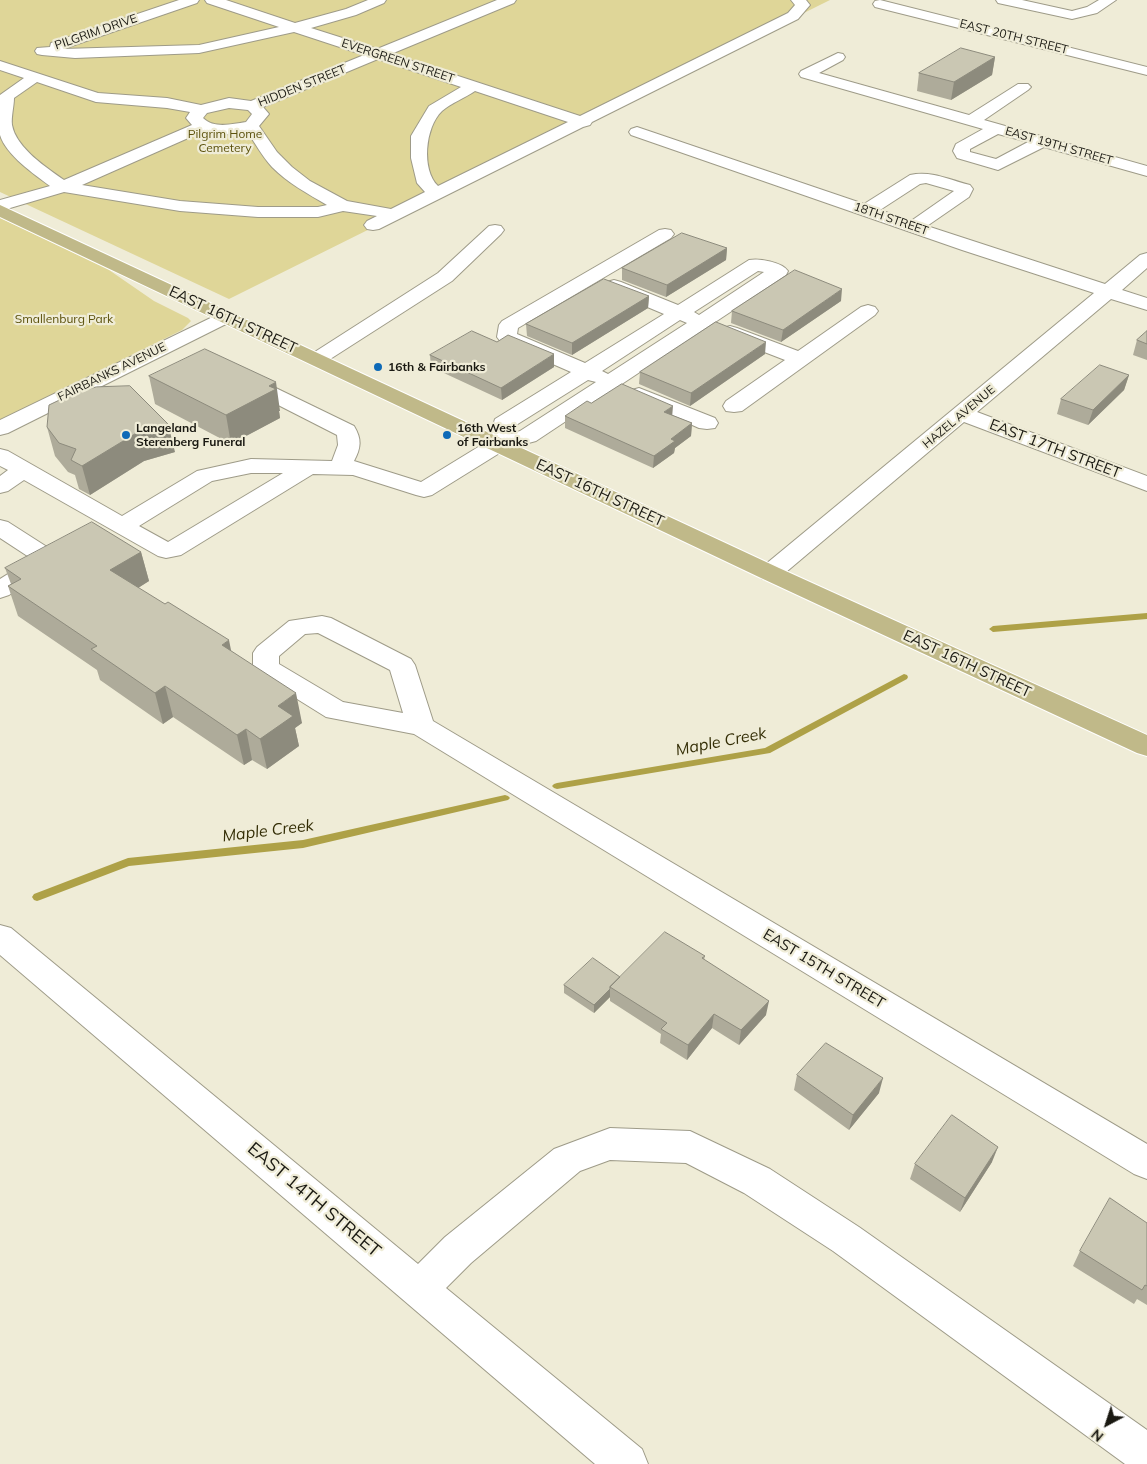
<!DOCTYPE html>
<html>
<head>
<meta charset="utf-8">
<style>
	body { margin:0 }
	#map { position:relative; width:1147px; height:1464px; overflow:hidden; background:#efecd7; font-family:Mulish,sans-serif }
	canvas { display:block }
	.north { position:absolute; left:1082px; top:1399px; width:50px; height:50px; -webkit-text-stroke:4px #efecd7; paint-order:stroke; rotate:220deg; font-size:14px; font-weight:700; line-height:20px; text-align:center; color:#1a1912 }
	.north::after { content:''; display:block; margin:auto; width:18px; height:22px; background:#1a1912; clip-path:polygon(50% 0,100% 100%,50% 72%,0 100%) }
</style>
</head>
<body>
<div id="map">
<canvas width="1147" height="1464"></canvas>
<div class="north">N</div>
</div>
<script>
const ctx = document.querySelector('canvas').getContext('2d');
ctx.lineJoin = 'round';
function fill(path, color) {
  ctx.fillStyle = color;
  ctx.fill(path, 'evenodd');
}
function stroke(path, color, width, dash) {
  ctx.strokeStyle = color;
  ctx.lineWidth = width;
  ctx.lineCap = dash ? 'butt' : 'round';
  ctx.setLineDash(dash || []);
  ctx.stroke(path);
}
function drawText(font, color, halo, rows, align = 'center') {
  ctx.font = font + ' Mulish,sans-serif';
  ctx.lineWidth = 4.5;
  ctx.setLineDash([]);
  ctx.textBaseline = 'middle';
  ctx.strokeStyle = halo;
  ctx.fillStyle = color;
  for (const [text, x, y, turn = 0] of rows) {
    ctx.save();
    ctx.translate(x, y);
    ctx.rotate((+turn || 0) * Math.PI / 180);
    ctx.textAlign = isNaN(turn) ? turn : align;
    if (halo) ctx.strokeText(text, 0, 0);
    ctx.fillText(text, 0, 0);
    ctx.restore();
  }
}
fill(new Path2D(`
	M0,0H830L229,299L0,192Z
	M0,218L109,270L154,301L188,318L191,321L182,330L0,421Z`), '#dfd698');
fill(new Path2D(`
	M1147,613V619L993,632L989,629L993,626Z
	M904,674L907,675L908,677L907,679L770,753L557,789L554,788L552,786L554,784L557,783L765,748Z
	M505,795L508,796L510,798L508,800L303,848L129,866L40,900L37,901L34,900L32,897L34,894L128,858L303,840Z`), '#aea147');
const minor = new Path2D(`
	M179,0H199L197,3L63,49L199,45L279,27L207,3L205,0H226L295,23L346,9L368,0H386L384,3L356,15L311,28L377,49L497,0H516L514,3L391,54L580,116L788,13L795,5L791,0H806L810,5L798,19L592,122L590,125L583,127L379,229L373,230L367,229L364,225L367,221L377,216L343,211L318,217H258L180,211L64,192L0,211V200L50,186C34,174 6,155 0,135C0,123 0,107 0,95L24,78L0,70V61L98,93L167,98L201,105L229,98L251,101L364,55L294,32L199,53L75,58L42,55L37,54L35,51L37,48L50,47L51,43ZM378,59L461,87L429,106L411,136V158L417,183L425,192L391,209L347,201L310,181L292,167L277,152L259,126L269,114L263,107ZM37,82L96,102L167,108L190,112L186,118L192,125L64,180C47,168 16,148 12,125C11,117 14,106 14,98ZM475,91L568,122L438,186C421,170 425,127 442,111C451,103 465,98 475,91ZM229,108L248,110L252,114L246,122C232,124 214,129 203,118L207,113ZM204,131L223,135L247,131C255,143 262,156 272,167C288,183 308,194 327,205L318,207H258L180,201L82,185Z
	M880,0L1147,67V75L875,7L873,4L875,1Z
	M996,0H1022L1072,11L1087,7L1099,0H1116L1097,13L1072,19L998,3Z
	M838,53L843,54L845,57L843,60L819,73L969,115L1018,84H1028L1031,87L1028,90L984,120L1147,166V176L1044,147L998,170L957,158L953,151L956,144L983,129L801,77L799,74L801,71ZM998,134L1028,142L996,159L970,152V149Z
	M637,127L864,204L910,175C931,170 950,180 970,185L973,189L969,197L927,226L1105,284L1140,255L1147,253V268L1122,290L1147,298V310L1111,299L977,412L1147,476V491L964,422L779,578L770,581L761,578L758,573L761,568L1094,293L962,250L631,135L629,132L631,129ZM926,183L954,191L911,221L880,210L920,184Z
	M495,225L501,226L504,230L501,234L452,281L324,363L317,365L310,363L307,359L310,355L438,273L489,226Z
	M665,229L671,230L674,234L671,238L518,328L517,334L585,363L664,314L607,290L605,286L607,282L614,280L621,282L678,305L749,260C759,258 782,262 788,271L786,275L536,441L506,449L432,495L424,497L416,495L353,475L313,474L181,555L166,558L158,556L24,480L8,491L0,493V476L8,470L0,466V449L8,451L122,516L197,471L251,459L332,461L338,445L337,435L237,384L234,380L237,376L244,374L251,376L354,426C362,439 361,448 354,461L421,482L488,441L495,419L571,372L500,341L497,337L499,325L502,321L659,230ZM758,271L764,272L699,315L694,312ZM680,320L687,323L608,374L602,371ZM588,380L596,382L520,431L511,434L513,427ZM251,473H283L168,542L139,526L212,481Z
	M868,305L875,307L878,311L875,315L742,411L734,412L726,411L723,406L726,401L785,360L723,336L720,332L723,328L730,326L737,328L798,351L861,307Z
	M225,311L232,313L235,317L232,321L8,433L0,435V420Z
	M639,388L715,418L718,423L715,428L707,429L699,428L632,398L628,394L632,390Z
	M0,520L8,522L58,554L61,559L58,564L9,595L0,598V579L32,559L0,538Z
	M322,616L331,618L411,659L415,665L433,721L1147,1144V1179L1134,1174L414,734L326,717L257,674L253,668V653L257,647L289,621ZM318,633L390,670L403,713L343,702L279,664V656L305,634Z
	M0,925L11,928L418,1264L445,1237L554,1149L610,1128L690,1131L770,1169L859,1227L1147,1430V1464H1125L833,1251L744,1193L686,1163L610,1160L580,1171L471,1263L446,1288L642,1449L648,1464H595L0,955Z`);
const major = new Path2D(`
	M0,205L779,568L1147,735V756L1137,753L761,578L0,217Z`);
stroke(minor, '#9e9b88', 2);
stroke(major, '#fff', 2);
fill(minor, '#fff');
fill(major, '#c0b989');
fill(new Path2D(`
	M995,57L992,75L951,100L917,91L919,73Z
	M727,248L726,260L666,297L622,280V268Z
	M649,296L648,308L572,355L527,336L526,324Z
	M841,301L781,342L731,323L732,311Z
	M1147,331V360L1133,355L1137,340Z
	M765,354L690,406L639,384L640,372Z
	M430,355L554,367L502,400L431,367Z
	M1129,375L1124,390L1088,425L1057,414L1061,399Z
	M149,376L280,411H279L280,418L231,444L155,404Z
	M591,403L672,415L692,423L691,436L675,448L674,453L653,468L565,428V416Z
	M47,427L175,452L144,461L90,495L79,489L75,475L68,472L55,456Z
	M141,552L149,581L138,588L231,651L302,723L295,728L299,746L267,769L252,760L244,765L173,717L163,724L100,680L97,670L18,616L8,586L11,584L5,568Z
	M705,956L704,960L766,1015L739,1045L712,1028L687,1060L660,1043L661,1034L610,1001V997L594,1013L564,993V985L620,977Z
	M797,1075L879,1093L849,1130L794,1090Z
	M992,1162L960,1212L910,1179L915,1164Z
	M1147,1223V1305L1137,1299L1134,1304L1073,1266L1080,1251Z`), '#aeab9a');
fill(new Path2D(`
	M995,57L992,75L951,100L954,82Z
	M727,248L726,260L666,297L667,285Z
	M842,289L841,301L781,342L783,330Z
	M649,296L648,308L572,355V343Z
	M766,342L765,354L690,406L691,393Z
	M554,354V367L502,400L501,388Z
	M1129,375L1124,390L1088,425L1093,410Z
	M276,382L280,411H279L280,418L231,444L226,415L269,386Z
	M673,406L672,418L664,412Z
	M692,423L691,436L675,448L674,453L653,468L654,456L671,439Z
	M168,424L175,452L144,461L90,495L82,466L138,432Z
	M141,552L149,581L119,600L110,570Z
	M229,640L235,670L222,645Z
	M165,686L173,717L163,724L155,693Z
	M296,693L302,723L295,728L299,746L267,769L260,739L278,706Z
	M246,729L252,760L244,765L237,735Z
	M610,989V997L594,1013V1005Z
	M769,1001L766,1015L739,1045L741,1030Z
	M714,1014L712,1028L687,1060L688,1045Z
	M883,1078L879,1093L849,1130L853,1115Z
	M998,1147L992,1162L960,1212L965,1198Z`), '#8d8b7d');
const building = new Path2D(`
	M961,48L995,57L954,82L919,73Z
	M682,233L727,248L667,285L622,268Z
	M795,270L842,289L783,330L732,311Z
	M604,279L649,296L572,343L526,324Z
	M716,322L766,342L691,393L640,372Z
	M472,331L497,342L508,335L554,354L501,388L430,355Z
	M1147,331V344L1137,340Z
	M205,349L276,382L269,386L276,389L226,415L149,376Z
	M1100,365L1129,375L1093,410L1061,399Z
	M622,384L673,406L664,412L692,423L671,439L675,441L654,456L565,416L587,401L591,403Z
	M130,386L168,424L138,432L82,466L71,460L76,449L59,443L47,427L49,405L72,394L96,387Z
	M92,522L141,552L110,570L165,604L168,602L229,640L222,645L296,693L278,706L293,716L260,739L246,729L237,735L165,686L155,693L91,649L97,646L8,586L21,579L5,568Z
	M665,932L705,956L702,958L769,1001L741,1030L714,1014L688,1045L661,1029L667,1023L610,987Z
	M593,958L620,977L610,987V989L594,1005L564,985Z
	M826,1043L883,1078L853,1115L797,1075Z
	M952,1115L998,1147L965,1198L915,1164Z
	M1110,1198L1147,1223V1286L1145,1285L1142,1290L1080,1251Z`);
fill(building, '#cac7b3');
stroke(building, '#8d8b7d', 1);
for (const [x, y, r, color] of [
	[378,367,5,"#0e6ab7"],
	[126,435,5,"#0e6ab7"],
	[447,435,5,"#0e6ab7"]
]) {
  const dot = new Path2D();
  dot.arc(x, y, r, 0, 2 * Math.PI);
  ctx.fillStyle = color;
  ctx.fill(dot);
  stroke(dot, '#efecd7', 2);
}
drawText('12px', '#1a1912', '#efecd7', [
	["PILGRIM DRIVE",96,32,-19],
	["EAST 20TH STREET",1014,37,14],
	["EVERGREEN STREET",398,61,18],
	["HIDDEN STREET",302,86,-22],
	["EAST 19TH STREET",1059,146,16],
	["18TH STREET",891,219,19],
	["FAIRBANKS AVENUE",112,372,-26],
	["HAZEL AVENUE",959,417,-40]
]);
drawText('12px', '#5c520d', '#efecd7', [
	["Pilgrim Home",225,134],
	["Cemetery",225,148],
	["Smallenburg Park",64,319]
]);
drawText('bold 12px', '#1a1912', '#efecd7', [
	["16th & Fairbanks",388,367],
	["Langeland",136,428],
	["Sterenberg Funeral",136,442],
	["16th West",457,428],
	["of Fairbanks",457,442]
], 'left');
drawText('15px', '#1a1912', '#efecd7', [
	["EAST 16TH STREET",233,320,25],
	["EAST 17TH STREET",1055,449,21],
	["EAST 16TH STREET",600,493,25],
	["EAST 16TH STREET",967,664,25],
	["EAST 15TH STREET",824,969,31]
]);
drawText('italic 16px', '#342e06', '#efecd7', [
	["Maple Creek",721,742,-11],
	["Maple Creek",268,831,-7]
]);
drawText('18px', '#1a1912', '#efecd7', [
	["EAST 14TH STREET",314,1200,40]
]);
</script>
</body>
</html>
